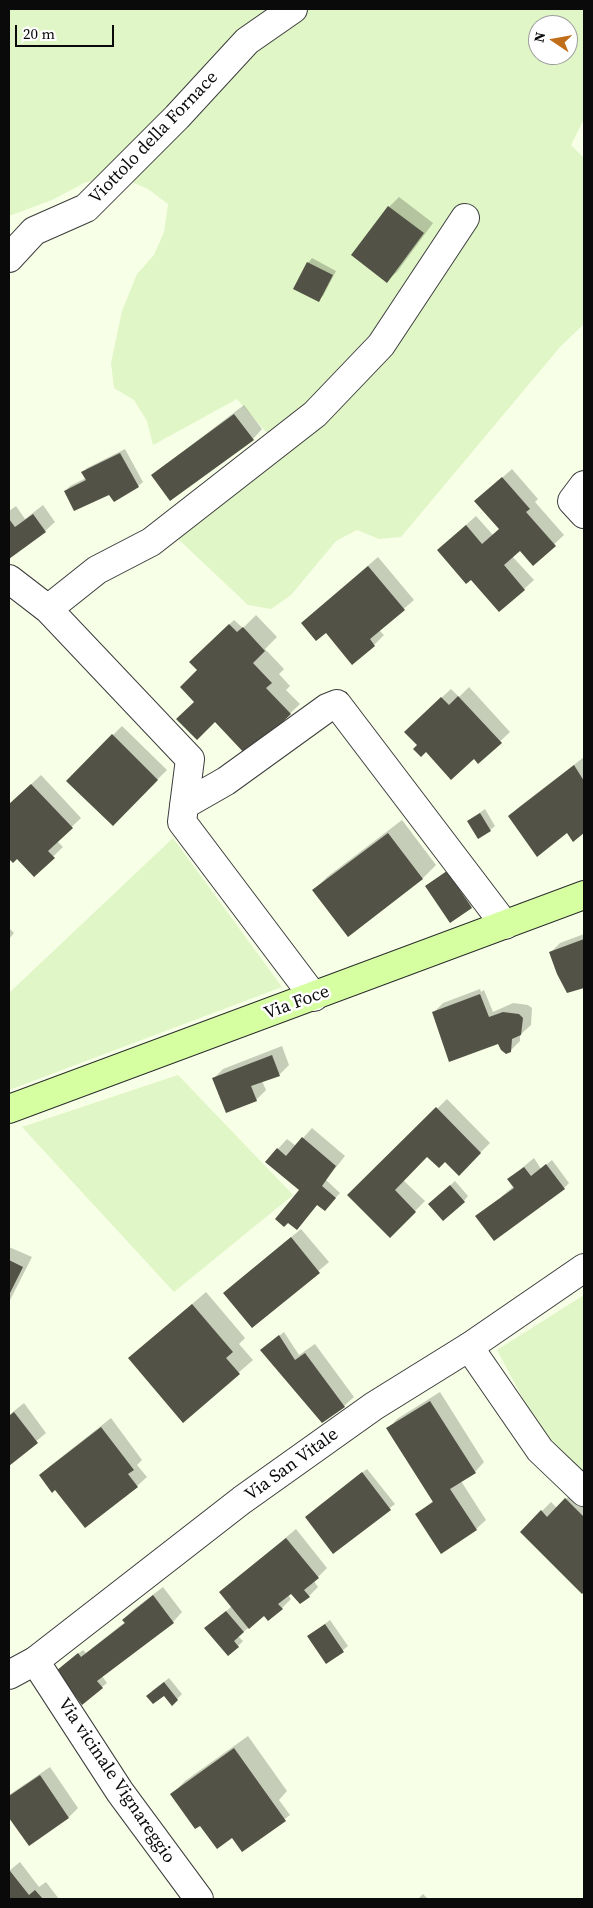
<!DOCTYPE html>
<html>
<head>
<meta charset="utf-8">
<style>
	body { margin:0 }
	#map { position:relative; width:593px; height:1908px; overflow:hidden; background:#f7ffe7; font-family:"Source Serif 4",serif }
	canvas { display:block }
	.frame { position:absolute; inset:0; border:10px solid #0a0a0a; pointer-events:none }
	.north { position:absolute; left:528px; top:15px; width:50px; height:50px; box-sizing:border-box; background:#fff; border:1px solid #9d9d9d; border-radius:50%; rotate:282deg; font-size:14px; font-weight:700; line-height:20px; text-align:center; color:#0a0a0a }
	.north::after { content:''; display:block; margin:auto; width:18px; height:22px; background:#c16e1b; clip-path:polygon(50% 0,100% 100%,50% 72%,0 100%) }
	.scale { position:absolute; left:15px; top:25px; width:99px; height:22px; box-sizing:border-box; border:2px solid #0a0a0a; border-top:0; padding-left:6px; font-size:15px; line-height:18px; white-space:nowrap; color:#0a0a0a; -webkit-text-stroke:4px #fff; paint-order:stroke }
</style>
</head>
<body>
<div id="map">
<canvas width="593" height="1908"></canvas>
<div class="frame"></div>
<div class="north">N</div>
<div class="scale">20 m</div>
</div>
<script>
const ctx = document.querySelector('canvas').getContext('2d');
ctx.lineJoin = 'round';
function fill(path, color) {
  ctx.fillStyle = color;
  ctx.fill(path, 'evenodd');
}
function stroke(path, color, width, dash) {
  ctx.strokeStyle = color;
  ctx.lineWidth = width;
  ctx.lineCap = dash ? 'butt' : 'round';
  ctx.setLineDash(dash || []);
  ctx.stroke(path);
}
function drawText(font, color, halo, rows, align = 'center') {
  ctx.font = font + ' "Source Serif 4",serif';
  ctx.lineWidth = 5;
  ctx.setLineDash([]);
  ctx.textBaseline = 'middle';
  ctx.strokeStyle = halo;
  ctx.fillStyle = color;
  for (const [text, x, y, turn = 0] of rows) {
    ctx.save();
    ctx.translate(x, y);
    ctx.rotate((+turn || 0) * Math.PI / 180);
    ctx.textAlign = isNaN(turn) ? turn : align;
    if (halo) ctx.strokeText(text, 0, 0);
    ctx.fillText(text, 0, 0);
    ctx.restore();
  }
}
fill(new Path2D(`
	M9,9H584V119L571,145L584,158V324L560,347L401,537L379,539L357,530L336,541L291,595L271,609L248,605L175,536L283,451L237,399L153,445L147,421L134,400L114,388L111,363L122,311L137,274L154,255L164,232L168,204L148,189L125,179L86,182L52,200L9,216ZM538,25H568V55H538Z
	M173,838L282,987L9,1090V993Z
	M178,1075L293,1195L174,1292L22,1127Z
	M584,1295V1477L553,1447L530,1412L497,1350Z`), '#e0f6c6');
fill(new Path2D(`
	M399,197L433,223L397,272L387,281L353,255L389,207Z
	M312,258L336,271L323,296L318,300L308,263Z
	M244,405L262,429L253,439L157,471Z
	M125,449L143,482L138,486L65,491L70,486L86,478L83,472L87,468Z
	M512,469L538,499L535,502L564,535L533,564L520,550L512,556L534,580L524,589L448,541L476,516L493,535L501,529L486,492Z
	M43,505L55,522L45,531L9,557V511L16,506L25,519Z
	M378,557L414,600L379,630L384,635L374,645L312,614Z
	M256,615L277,637L265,649L284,669L279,674L290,686L286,690L300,704L247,754L196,702L199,670L191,662L234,620L243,628Z
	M469,687L510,732L478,762L474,757L426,750L418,745L415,722L451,689L459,697Z
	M122,726L167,770L113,824L68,780Z
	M584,757V831L574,840L567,831L509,816L519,807Z
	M41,775L81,818L57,841L63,847L34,875L18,857L13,862L9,857V803L10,804Z
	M485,809L495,826L490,830L468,821Z
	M402,820L436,865L423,878L348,935L314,890L327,877Z
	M452,867L476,903L471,907L426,886Z
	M9,928L14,933L9,939Z
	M584,934V987L568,992L551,952L560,943Z
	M480,989L481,992L484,990L493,1012L513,1003L528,1005L532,1008L531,1025L520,1035V1041L510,1051L499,1042L434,1012L443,1003Z
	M282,1046L289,1065L280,1074L262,1081L266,1090L256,1100L214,1078L223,1069Z
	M447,1099L490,1143L459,1174L445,1160L427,1155L403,1180L425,1201L390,1236L349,1195Z
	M312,1128L345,1156L326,1180L340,1193L329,1205L318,1204L301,1224L300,1190L267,1161L287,1139L296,1146Z
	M534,1158L541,1169L552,1160L569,1183L564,1188L501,1197L514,1186L509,1179Z
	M455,1181L468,1196L464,1201L434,1200Z
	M301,1229L329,1262L252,1327L234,1284Z
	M9,1247L32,1257L9,1302Z
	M206,1292L245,1338L239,1344L253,1360L183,1421L130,1358Z
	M284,1332L299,1355L315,1344L354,1397L344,1406L266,1346Z
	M440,1392L484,1462L475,1472L461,1481L486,1520L476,1529L417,1514L434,1500L388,1429L397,1419Z
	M24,1403L46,1433L9,1464V1415Z
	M111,1418L142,1460L137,1465L147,1477L137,1486L55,1488L40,1475L50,1466Z
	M367,1469L395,1504L334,1552L306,1517L316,1508Z
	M575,1490L584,1499V1590L582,1592L521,1532L551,1502L557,1508Z
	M296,1529L327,1568L314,1581L318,1587L309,1596L291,1592L288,1595L291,1599L282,1608L265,1615L238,1636L243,1641L238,1646L211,1624L232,1606L221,1592Z
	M163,1587L182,1612L173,1622L102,1676L107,1683L82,1703L62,1666L83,1650L86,1653L125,1622L123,1620L133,1610Z
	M330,1620L348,1646L327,1663L309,1636Z
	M169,1678L182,1694L172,1704L164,1694L152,1691Z
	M248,1736L287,1791L279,1800L290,1815L243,1851L242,1830L200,1824L172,1794L185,1781Z
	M50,1767L78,1808L69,1817L29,1844L9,1815V1795Z
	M20,1862L39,1887L46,1882L59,1899H9V1871Z
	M423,1894L428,1899H418Z`), '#0003');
fill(new Path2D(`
	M388,206L424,233L387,283L351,255Z
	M307,262L333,275L319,302L293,289Z
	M234,414L254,440L170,501L151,475Z
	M120,453L139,487L114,502L109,495L74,511L64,491L86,480L81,472Z
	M502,477L530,509L526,512L556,546L533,566L520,551L504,565L525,590L499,612L471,580L466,584L437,550L466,525L482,544L499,529L474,501Z
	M33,514L46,532L9,559V519L15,527Z
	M368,566L405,610L370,639L375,646L352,665L326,633L316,641L301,623Z
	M229,624L237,632L243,627L265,651L253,663L272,683L266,688L291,714L247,756L215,722L197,740L176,719L194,702L180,687L197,670L189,662Z
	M458,696L502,743L478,764L474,759L451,780L426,752L421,757L413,749L417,745L404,732L441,697L449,705Z
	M112,734L158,780L113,826L66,781Z
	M574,765L584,781V833L573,842L567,833L537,857L508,816Z
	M31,784L73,828L48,851L55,858L34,877L17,859L13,863L9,859V804Z
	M480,813L491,831L478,839L467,821Z
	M388,833L423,879L348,937L312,890Z
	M447,871L472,908L450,923L425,886Z
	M584,939V988L567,993L557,974L549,952Z
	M480,994L489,1017L503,1012L519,1014L523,1018L521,1035L512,1039L511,1052L506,1054L501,1050L498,1044L449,1062L432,1012Z
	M272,1055L280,1076L251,1086L257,1101L226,1113L212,1078Z
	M436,1107L481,1153L459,1176L445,1162L439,1168L427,1157L395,1190L416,1212L390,1238L347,1195Z
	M302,1137L336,1166L322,1186L336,1198L325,1211L317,1205L297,1230L288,1223L284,1227L275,1219L299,1190L265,1162L277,1148L286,1156Z
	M546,1164L565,1189L494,1241L475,1216L514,1188L507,1179L524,1167L531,1176Z
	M450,1185L465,1202L443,1221L428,1204Z
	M291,1237L320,1273L252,1328L223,1293Z
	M9,1260L23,1267L9,1295Z
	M192,1304L233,1352L226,1358L240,1374L183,1423L128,1358Z
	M279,1335L295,1360L305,1353L345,1407L322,1423L260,1350Z
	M430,1401L476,1473L450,1489L477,1530L441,1554L415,1514L433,1502L386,1428Z
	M14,1412L38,1443L9,1466V1416Z
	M101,1427L134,1470L128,1474L138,1487L85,1528L55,1490L52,1493L39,1475Z
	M362,1472L391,1510L333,1554L305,1517Z
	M565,1498L584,1517V1592L582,1594L520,1532L541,1510L547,1517Z
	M286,1538L319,1578L304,1590L310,1597L300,1604L291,1594L278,1604L283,1609L268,1621L264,1616L249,1629L219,1592Z
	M153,1595L174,1623L97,1681L103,1688L82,1705L56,1671L78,1653L81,1657L125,1623L122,1620Z
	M226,1611L244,1632L234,1641L239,1647L228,1656L204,1628Z
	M325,1624L344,1652L326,1664L307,1636Z
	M164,1682L178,1700L172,1706L164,1696L153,1704L146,1696Z
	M234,1748L286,1821L242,1852L232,1838L217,1849L200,1826L195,1829L170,1794Z
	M40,1775L69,1818L29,1846L9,1818V1796Z
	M10,1871L29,1895L35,1890L43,1899H9V1872Z`), '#535246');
const minor = new Path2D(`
	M9,258L34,231L86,208L177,117L247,41L293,9
	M584,485L572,501L584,514
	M9,579L48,609L190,759L182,822L314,997
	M48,609L97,570L151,542L315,414L381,345L465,218
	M184,805L226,781L327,708L337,704L505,925
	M469,1347L540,1450L584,1492
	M35,1661L120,1792L199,1899`);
const tertiary = new Path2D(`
	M9,1675L35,1661L242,1500L374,1406L469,1347L584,1268`);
const secondary = new Path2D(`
	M9,1109L584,895`);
stroke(minor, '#3d3d3d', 30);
stroke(tertiary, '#3d3d3d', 30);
stroke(secondary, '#2c2c2c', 30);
stroke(minor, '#fff', 28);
stroke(tertiary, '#fff', 28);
stroke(secondary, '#d6ffa2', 28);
drawText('18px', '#0a0a0a', '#fff', [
	["Viottolo della Fornace",154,138,-46],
	["Via Foce",297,1003,-20],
	["Via San Vitale",292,1465,-36],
	["Via vicinale Vignareggio",116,1781,56]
]);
</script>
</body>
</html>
